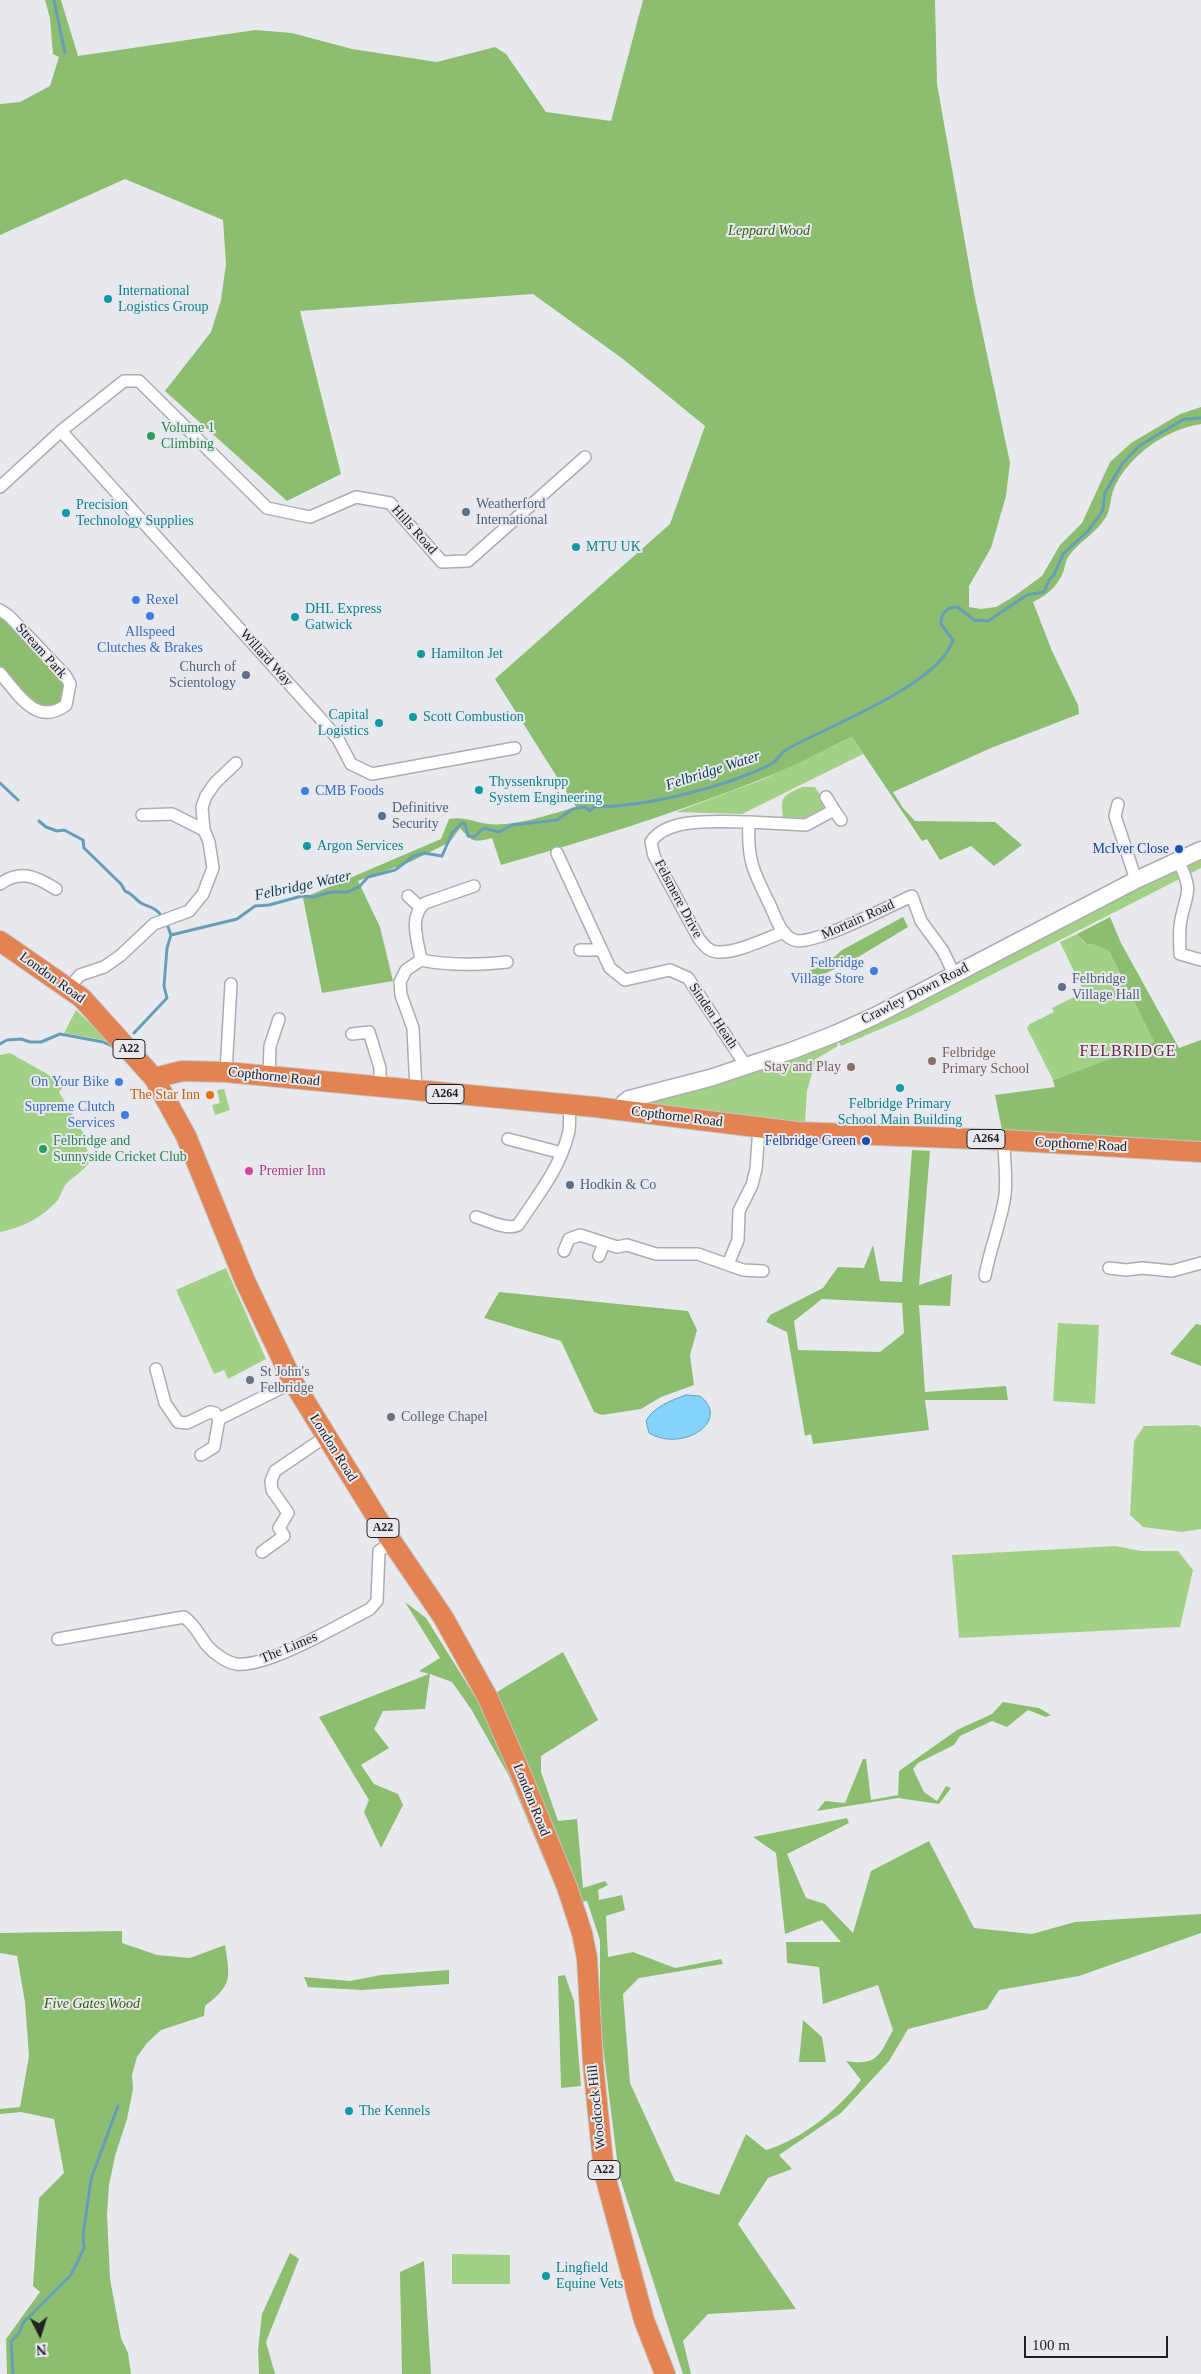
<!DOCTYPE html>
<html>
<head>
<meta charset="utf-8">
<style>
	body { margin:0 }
	#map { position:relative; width:1201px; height:2374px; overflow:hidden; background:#e8e9ef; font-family:"Times New Roman",serif }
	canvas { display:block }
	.north { position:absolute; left:15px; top:2309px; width:50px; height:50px; -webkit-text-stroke:4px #e8e9ef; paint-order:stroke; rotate:175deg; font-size:14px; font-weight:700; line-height:20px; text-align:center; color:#212224 }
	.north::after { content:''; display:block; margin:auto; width:18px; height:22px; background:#212224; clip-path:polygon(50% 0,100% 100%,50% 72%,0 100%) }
	.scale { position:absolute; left:1024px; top:2336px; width:144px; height:22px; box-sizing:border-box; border:2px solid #212224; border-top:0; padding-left:6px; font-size:15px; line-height:18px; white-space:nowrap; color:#212224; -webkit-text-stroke:4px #e8e9ef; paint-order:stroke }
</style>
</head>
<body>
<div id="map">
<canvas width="1201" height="2374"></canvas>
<div class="north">N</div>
<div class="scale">100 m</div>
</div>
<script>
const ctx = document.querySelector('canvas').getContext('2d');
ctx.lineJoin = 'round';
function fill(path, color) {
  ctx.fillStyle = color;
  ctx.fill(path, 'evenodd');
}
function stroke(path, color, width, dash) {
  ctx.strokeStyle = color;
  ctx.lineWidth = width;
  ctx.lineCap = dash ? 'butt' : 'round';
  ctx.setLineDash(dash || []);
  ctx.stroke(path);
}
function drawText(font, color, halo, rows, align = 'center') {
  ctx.font = font + ' "Times New Roman",serif';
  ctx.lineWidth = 4;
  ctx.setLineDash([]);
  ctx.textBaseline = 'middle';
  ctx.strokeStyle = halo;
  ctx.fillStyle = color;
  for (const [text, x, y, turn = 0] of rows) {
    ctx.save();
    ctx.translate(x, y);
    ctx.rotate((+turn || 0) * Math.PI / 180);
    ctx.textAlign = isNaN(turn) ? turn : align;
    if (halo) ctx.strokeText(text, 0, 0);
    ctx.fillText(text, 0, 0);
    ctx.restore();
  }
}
fill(new Path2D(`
	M852,737L863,754L742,814L676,812L764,779Z
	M802,787H815L825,802L823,810L805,819L783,817C780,796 783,796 802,787Z
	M1201,856V868L913,1015L841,1046L838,1040L883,1021L929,996L931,991Z
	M1077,934L1085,944L1096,945L1109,951L1154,1042L1053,1080L1027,1028L1030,1024L1054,1012L1052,1008L1084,992L1060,942Z
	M76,1010L113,1045L103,1040L64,1033Z
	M836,1041L838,1046L816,1059L807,1091L805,1123L642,1108L643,1100Z
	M10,1053L49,1075L63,1087L59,1092L85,1136L89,1163C82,1172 74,1176 66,1184C62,1189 61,1196 57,1201C42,1218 21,1228 0,1232V1055Z
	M224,1089L230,1110L215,1115L212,1105L220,1103L217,1090Z
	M226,1268L266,1359L228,1379L224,1370L214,1374L176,1290Z
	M1058,1323L1099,1325L1095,1404L1053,1401Z
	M1197,1425L1201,1427V1529L1182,1532L1143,1527L1130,1515L1134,1441L1144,1426Z
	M1116,1546L1141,1551H1178L1193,1570L1180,1627L959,1638L952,1555Z
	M452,2254L510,2255V2284H452Z`), '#a2d186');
fill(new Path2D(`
	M45,0H61L78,56L255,30L292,33L352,49L437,62L495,47L506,54L546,112L611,121L643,0H935L937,84L974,293L1010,463L1006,496L991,548L969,586V607L981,609L996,607L1013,597L1042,576L1060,545L1082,523L1110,462L1131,443L1180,414L1201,407V424C1166,429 1126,457 1113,491C1110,500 1111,508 1106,517C1096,534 1078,542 1069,556C1066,559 1065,566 1064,570C1057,587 1049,594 1033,602L1052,651L1078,705L1079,714L991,748L893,792L903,808L915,821L995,822L1022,845L994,866L971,846L940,860L927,839L922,841L852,737C822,751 793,767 762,779C676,813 589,840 501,865L492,838C473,843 472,842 460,828L450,842L412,861L358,881L380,927L393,981L322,993L303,898L441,839L449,819C464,816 474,822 488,824C514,827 551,814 576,807L495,679L670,524L705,426L623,359L533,294L300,311L341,474L287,501L165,391L211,332L221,300L226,264L223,220L125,179L0,235V104L20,102L50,86L59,57L53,54L50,18Z
	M0,614L63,679L67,686L62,704L47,709L31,702L0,667Z
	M903,917L908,927L850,962L811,980L806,972L826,964L842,950Z
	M1110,917L1121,943L1179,1048L1201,1040V1152L1004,1140L995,1095L1055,1087L1053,1080L1154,1042L1109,951L1096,945L1086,944L1077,934Z
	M912,1150L930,1151L919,1285L952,1274L950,1306L919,1305L925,1392L1006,1386L1008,1400H925L929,1430L813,1444L811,1434L805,1436L787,1332L766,1322L770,1315L823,1288L838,1267L864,1268L873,1245L880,1281L902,1282ZM822,1299L902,1303L904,1333L880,1352L798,1350L794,1321Z
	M499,1292L688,1311L697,1330L690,1355L694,1385L661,1397L641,1409L602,1415L594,1412L561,1341L484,1318Z
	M1196,1324L1201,1325V1366L1170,1354Z
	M405,1602L426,1618L479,1703L563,1652L598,1720L541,1756V1772L558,1821L577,1819L583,1888L605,1881L608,1885L598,1890L599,1900L622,1895L625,1910L606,1916L608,1957L633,1952L675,1968L721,1959L723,1964L639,1978L623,1994L630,2083L675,2181L719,2195L746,2134L766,2150C801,2140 839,2109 861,2080L846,2061C877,2066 879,2056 893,2030L878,1985L823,2004L819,1967L787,1963L786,1942H841L822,1920L785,1934L776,1853L753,1837L847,1818L849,1823L787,1854L806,1898L825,1904L853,1933L871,1871L929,1841L974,1928L1032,1934L1075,1922L1201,1914V1933L1079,1976L999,1990L987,2009L908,2029L889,2061L841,2113L779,2155L792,2169L768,2178L738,2224L796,2309L708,2314L683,2341L691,2374H683L619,2175L600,2023V1940L587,1901L581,1902L562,1859L544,1860L509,1776L471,1709L452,1682L430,1674L425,1709L383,1711L374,1729L389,1748L361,1765L374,1784L398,1794L403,1805L381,1848L364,1812L369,1800L319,1717L429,1674L419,1671L440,1658Z
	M1003,1702L1039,1708L1051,1715L1046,1717L1028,1710L1007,1727L992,1721L960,1736L954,1745L918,1763L913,1769L924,1792L937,1801L946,1786L951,1788L939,1804L898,1798L817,1811L825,1801L845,1803L863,1759H866L871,1800L898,1795L899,1771L957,1730L992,1714Z
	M122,1931V1943L157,1955L190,1958L225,1945C230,1979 233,1984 205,2006L204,2016L161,2030L147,2043L137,2057L132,2075L133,2089L127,2119L115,2156L109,2185L107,2214L110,2279L121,2338L128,2353L131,2374H7L6,2339L40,2292L33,2286L39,2198L64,2173L54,2119L21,2112L0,2114V2109L20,2107L29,2056L25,2002L17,1956L0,1953V1933Z
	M449,1970V1984L362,1990L308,1987L304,1977L350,1981L381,1975Z
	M565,1975L574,2001L581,2086L561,2088L558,1976Z
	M803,2020L822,2037L826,2062H799Z
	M290,2253L299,2259L266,2342L275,2374H259L258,2350L262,2314Z
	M424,2261L431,2374H402L400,2272Z`), '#8dbe70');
const water = new Path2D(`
	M686,1395L700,1396C732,1421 682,1453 649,1433L646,1421C653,1407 672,1400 686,1395Z`);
fill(water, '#83d3fa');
stroke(water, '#669eba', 1);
stroke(new Path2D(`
	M54,0L65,53
	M0,783L18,800
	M39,821L46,827L57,831L64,830L83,840L84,848L121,884L125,891C135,895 133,898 141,903C148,907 155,907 160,914
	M168,927L171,935L237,919L255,906L269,905L302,896L314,897L331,892H347L359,887L368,877L395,870L414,856L424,853L442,856L452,833L462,823L465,824L468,836L474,837L484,828L499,832L512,825L557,820L573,809L585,807L590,811L594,807C638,806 681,797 724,783C732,781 767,767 773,763C779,758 781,752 789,748C829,726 940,684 953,640L941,624C941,613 946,607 958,607L974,620L988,621L1027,595L1044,592L1049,580L1054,575L1063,554L1088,531L1099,516L1103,510L1105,493L1122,464L1139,446L1184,419L1201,418
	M134,1033L167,998L164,986L167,948L171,935
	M0,1044L7,1040L21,1039L30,1042H41L60,1034L103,1042L114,1047
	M13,2374L11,2342L19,2333L23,2323L70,2276L77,2263L84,2248L83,2236L91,2179L118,2106`), '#669eba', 3);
const street = new Path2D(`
	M61,431L319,717L338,739L351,764L372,774L515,748
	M0,487L61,431L124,381H139L267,508L310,517L356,497L390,503L442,562L468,561L585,457
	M0,610L9,616L65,675L70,684L66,705C37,727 18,694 0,673
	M826,797L834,810
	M1118,804L1115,816L1136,880
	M142,815L172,814L204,830
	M841,820L834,810L806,825L749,822C747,859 753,871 769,903C775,915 780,935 794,940C812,947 891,905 912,896L921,921L943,951L954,974
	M749,822C722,822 667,816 651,842L654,856L699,939C704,945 709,952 718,952C737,953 765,939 784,932
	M557,853L610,968L625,980L670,970L688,978L746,1066
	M1178,861C1196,895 1184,894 1180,926C1179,935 1180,945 1180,954L1201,960
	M0,884C21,869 37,877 56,889
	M408,896L420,907
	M580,950H601
	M421,960C418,941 408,917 425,903L474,886
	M69,988L80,975L104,967L120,956L154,924L189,911L203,894L213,868L209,842L204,830L202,807L206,796L215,783L236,763
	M352,1034L369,1032L380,1068V1087
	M226,1072L231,984
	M269,1077L270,1046L279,1019
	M416,1091L413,1028L401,995L400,982L406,970L421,960C449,966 478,965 507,962
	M508,1139L562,1153
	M476,1217C487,1220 507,1231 518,1225C537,1196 559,1170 568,1135C571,1125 569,1114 569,1104
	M564,1251L569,1239L580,1235L617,1247L627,1245L656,1254H698L743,1270L763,1271
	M599,1256L604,1243
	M728,1264L738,1240L739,1211L752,1185L756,1169L759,1127
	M1109,1268L1126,1270L1142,1268L1172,1271L1201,1263
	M985,1276C990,1248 1001,1223 1005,1195C1007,1178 1004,1158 1004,1140
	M156,1369L165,1403L178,1422L187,1423L210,1412L215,1413L219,1419
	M201,1455L214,1447L219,1419L293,1382
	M262,1552L284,1536L279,1528L288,1513L272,1490L271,1481L275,1471L325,1437
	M58,1639L184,1617C200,1628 201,1645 219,1656C223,1659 231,1663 236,1664C267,1668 341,1624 370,1609L377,1601L379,1551L392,1542`);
const secondary = new Path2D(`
	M622,1110L624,1103L629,1099L710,1078L791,1051L835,1034L875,1016L1136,880L1201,850`);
const highway = new Path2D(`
	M0,941L82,998L154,1078L186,1136L245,1281L293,1382L392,1542L443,1617L488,1698L520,1772L567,1887L582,1933L587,1958L593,2063L604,2172L644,2320L665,2374
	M154,1078L182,1071L226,1072L595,1107L797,1132L1004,1140L1201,1152`);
stroke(street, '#acadb3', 14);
stroke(secondary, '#acadb3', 19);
stroke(highway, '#c5c6c6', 22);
stroke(street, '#fff', 11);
stroke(secondary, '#fff', 16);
stroke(highway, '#e48352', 20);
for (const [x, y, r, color] of [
	[108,299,5,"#0f9aa8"],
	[151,436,5,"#2e9e5b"],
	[466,512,5,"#5c6f8a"],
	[66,513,5,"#0f9aa8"],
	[576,547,5,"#0f9aa8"],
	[136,600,5,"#3f7fe0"],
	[150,616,5,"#3f7fe0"],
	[295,617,5,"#0f9aa8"],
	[421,654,5,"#0f9aa8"],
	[246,675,5,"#5c6f8a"],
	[413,717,5,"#0f9aa8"],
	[379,723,5,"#0f9aa8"],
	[479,790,5,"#0f9aa8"],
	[305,791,5,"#3f7fe0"],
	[382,816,5,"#5c6f8a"],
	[307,846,5,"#0f9aa8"],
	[1179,849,5,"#1a4fb4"],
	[874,971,5,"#3f7fe0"],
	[1062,987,5,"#5c6f8a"],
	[932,1061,5,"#8d6e63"],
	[851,1067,5,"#8d6e63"],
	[119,1082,5,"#3f7fe0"],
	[900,1088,5,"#0f9aa8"],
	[210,1095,5,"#e8710a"],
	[125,1115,5,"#3f7fe0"],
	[866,1141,5,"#1a4fb4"],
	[43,1149,5,"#2e9e5b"],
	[249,1171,5,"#d1479c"],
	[570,1185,5,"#5c6f8a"],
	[250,1380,5,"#6b7280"],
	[391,1417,5,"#6b7280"],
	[349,2111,5,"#0f9aa8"],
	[546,2276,5,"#0f9aa8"]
]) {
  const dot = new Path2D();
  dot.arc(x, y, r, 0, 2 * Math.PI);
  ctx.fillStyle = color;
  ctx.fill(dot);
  stroke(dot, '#e8e9ef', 2);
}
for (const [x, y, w] of [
	[129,1049,32],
	[445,1094,38],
	[986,1139,38],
	[383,1528,32],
	[604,2170,32]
]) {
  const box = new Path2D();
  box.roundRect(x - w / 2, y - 9.5, w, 19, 4);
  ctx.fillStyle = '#e8e9ef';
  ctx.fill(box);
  stroke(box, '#212224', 1);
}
drawText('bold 12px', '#212224', null, [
	["A22",129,1049],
	["A264",445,1094],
	["A264",986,1139],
	["A22",383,1528],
	["A22",604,2170]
]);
drawText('italic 14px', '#315d08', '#e8e9ef', [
	["Leppard Wood",769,231],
	["Five Gates Wood",92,2004]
]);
drawText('14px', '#0d838f', '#e8e9ef', [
	["International",118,291],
	["Logistics Group",118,307],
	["Precision",76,505],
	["Technology Supplies",76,521],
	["MTU UK",586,547],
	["DHL Express",305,609],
	["Gatwick",305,625],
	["Hamilton Jet",431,654],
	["Capital",369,715,"right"],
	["Logistics",369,731,"right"],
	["Scott Combustion",423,717],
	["Thyssenkrupp",489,782],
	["System Engineering",489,798],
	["Argon Services",317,846],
	["Felbridge Primary",900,1104,"center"],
	["School Main Building",900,1120,"center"],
	["The Kennels",359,2111],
	["Lingfield",556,2268],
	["Equine Vets",556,2284]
], 'left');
drawText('14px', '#27864d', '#e8e9ef', [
	["Volume 1",161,428],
	["Climbing",161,444],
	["Felbridge and",53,1141],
	["Sunnyside Cricket Club",53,1157]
], 'left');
drawText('14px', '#4e5e75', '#e8e9ef', [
	["Weatherford",476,504],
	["International",476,520],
	["Church of",236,667,"right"],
	["Scientology",236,683,"right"],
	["Definitive",392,808],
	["Security",392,824],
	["Felbridge",1072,979],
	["Village Hall",1072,995],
	["Hodkin & Co",580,1185]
], 'left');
drawText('14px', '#212224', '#e8e9ef', [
	["Hills Road",414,530,48],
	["Stream Park",41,651,48],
	["Willard Way",266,658,48],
	["Felsmere Drive",678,899,62],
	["Mortain Road",858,920,-24],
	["London Road",52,978,36],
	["Crawley Down Road",915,994,-27],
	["Sinden Heath",713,1016,56],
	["Copthorne Road",274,1077,6],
	["Copthorne Road",677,1117,7],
	["Copthorne Road",1081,1145,3],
	["London Road",333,1448,58],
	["The Limes",289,1648,-23],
	["London Road",531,1800,68],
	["Woodcock Hill",597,2107,-96]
]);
drawText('14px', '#366cbe', '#e8e9ef', [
	["Rexel",146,600,"left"],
	["Allspeed",150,632,"center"],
	["Clutches & Brakes",150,648,"center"],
	["CMB Foods",315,791,"left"],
	["Felbridge",864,963],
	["Village Store",864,979],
	["On Your Bike",109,1082],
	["Supreme Clutch",115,1107],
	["Services",115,1123]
], 'right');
drawText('14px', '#164399', '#e8e9ef', [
	["McIver Close",1169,849],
	["Felbridge Green",856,1141]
], 'right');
drawText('14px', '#785e54', '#e8e9ef', [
	["Felbridge",942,1053],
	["Primary School",942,1069],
	["Stay and Play",841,1067,"right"]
], 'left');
drawText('14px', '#c56008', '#e8e9ef', [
	["The Star Inn",200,1095]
], 'right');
drawText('14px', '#b23c85', '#e8e9ef', [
	["Premier Inn",259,1171]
], 'left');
drawText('14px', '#5b616d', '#e8e9ef', [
	["St John's",260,1372],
	["Felbridge",260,1388],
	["College Chapel",401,1417]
], 'left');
drawText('italic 15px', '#0c3c4f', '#e8e9ef', [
	["Felbridge Water",713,771,-18],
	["Felbridge Water",303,886,-12]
]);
ctx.letterSpacing = '1px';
drawText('16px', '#6b263c', '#e8e9ef', [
	["FELBRIDGE",1128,1052]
]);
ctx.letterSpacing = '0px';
</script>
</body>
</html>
